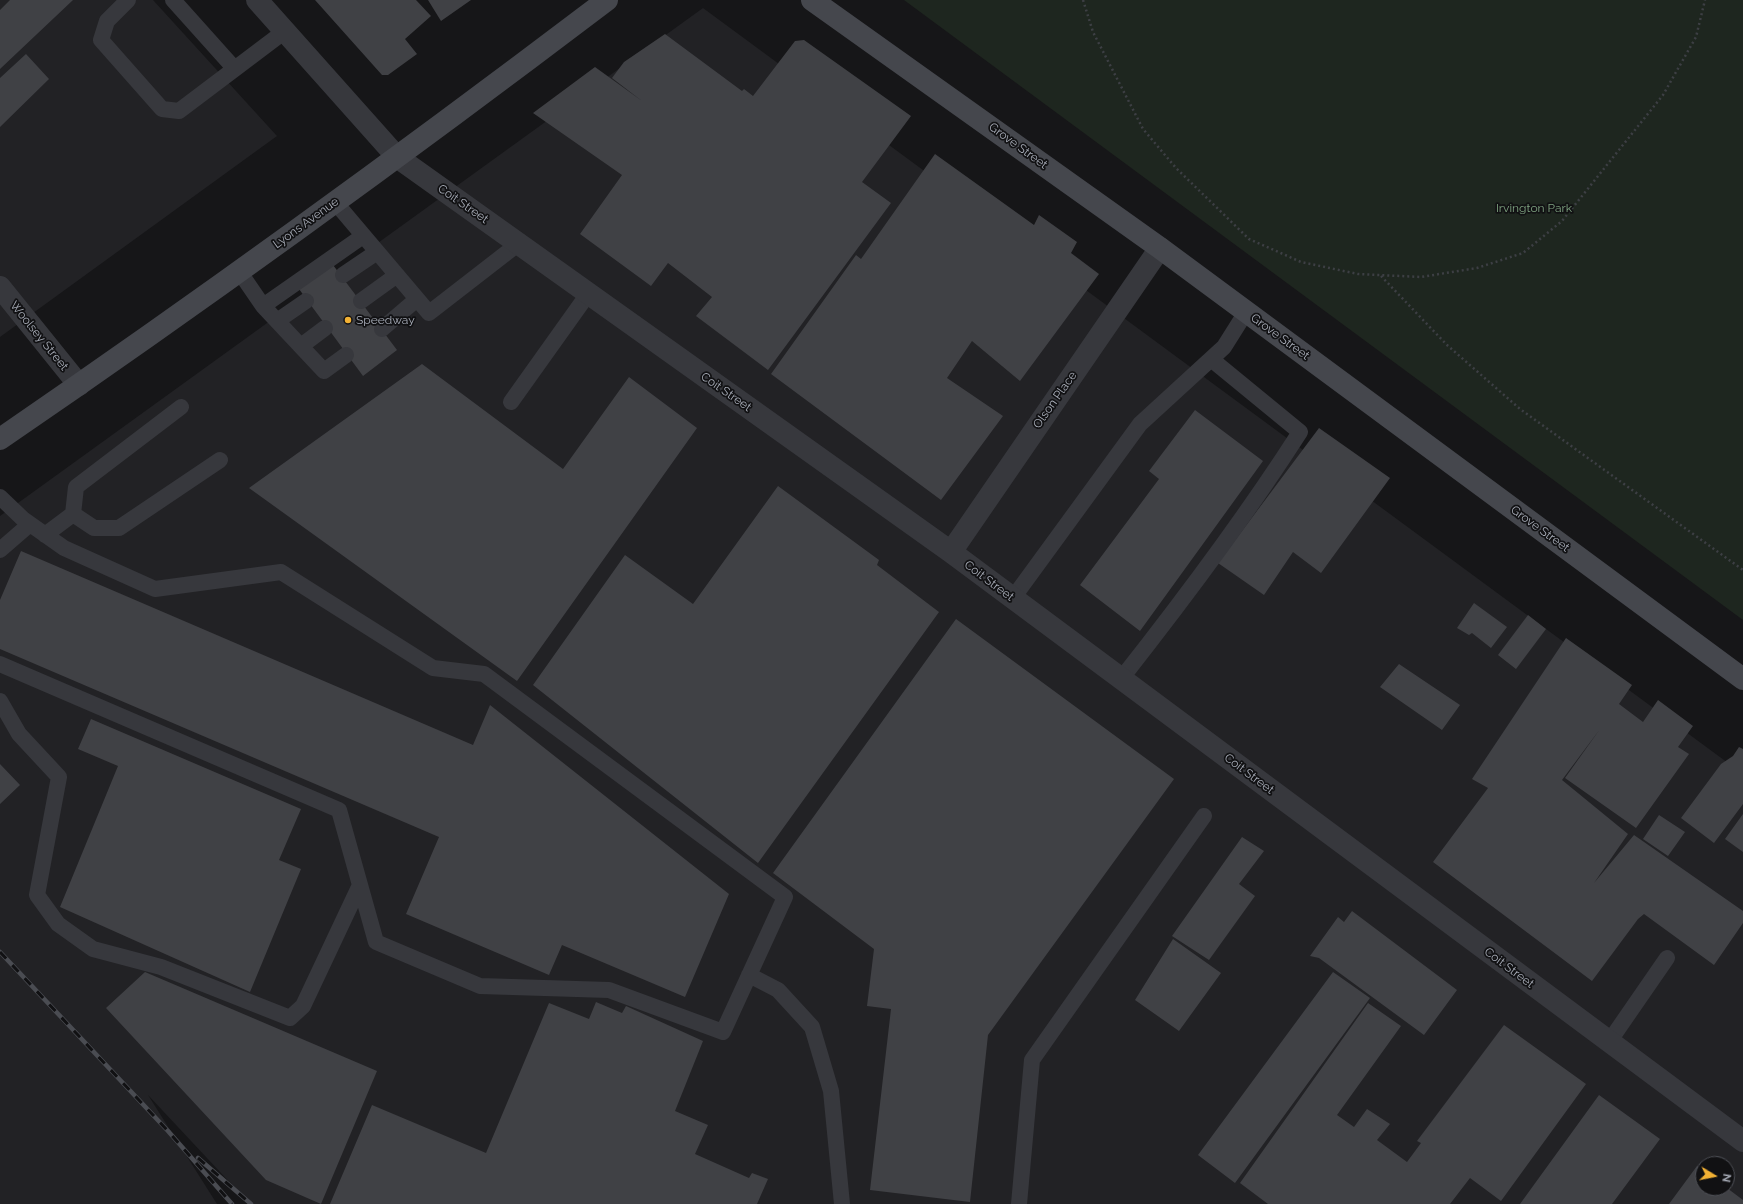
<!DOCTYPE html>
<html>
<head>
<meta charset="utf-8">
<style>
	body { margin:0 }
	#map { position:relative; width:1743px; height:1204px; overflow:hidden; background:#161618; font-family:Raleway,sans-serif }
	canvas { display:block }
	.north { position:absolute; left:1695px; top:1156px; width:40px; height:40px; box-sizing:border-box; background:#111113; border:1px solid #4d4f55; border-radius:50%; rotate:100deg; font-size:11px; font-weight:700; line-height:16px; text-align:center; color:#a8adb8 }
	.north::after { content:''; display:block; margin:auto; width:14px; height:18px; background:#f2b134; clip-path:polygon(50% 0,100% 100%,50% 72%,0 100%) }
</style>
</head>
<body>
<div id="map">
<canvas width="1743" height="1204"></canvas>
<div class="north">N</div>
</div>
<script>
const ctx = document.querySelector('canvas').getContext('2d');
ctx.lineJoin = 'round';
function fill(path, color) {
  ctx.fillStyle = color;
  ctx.fill(path, 'evenodd');
}
function stroke(path, color, width, dash) {
  ctx.strokeStyle = color;
  ctx.lineWidth = width;
  ctx.lineCap = dash ? 'butt' : 'round';
  ctx.setLineDash(dash || []);
  ctx.stroke(path);
}
function drawText(font, color, halo, rows, align = 'center') {
  ctx.font = font + ' Raleway,sans-serif';
  ctx.lineWidth = 3.5;
  ctx.setLineDash([]);
  ctx.textBaseline = 'middle';
  ctx.strokeStyle = halo;
  ctx.fillStyle = color;
  for (const [text, x, y, turn = 0] of rows) {
    ctx.save();
    ctx.translate(x, y);
    ctx.rotate((+turn || 0) * Math.PI / 180);
    ctx.textAlign = isNaN(turn) ? turn : align;
    if (halo) ctx.strokeText(text, 0, 0);
    ctx.fillText(text, 0, 0);
    ctx.restore();
  }
}
fill(new Path2D(`
	M0,0H153L277,136L0,337Z
	M703,8L1743,774V1204H250L148,1095L217,1204H0V516ZM1703,1164H1727V1188H1703Z`), '#222225');
fill(new Path2D(`
	M904,0H1743V620Z`), '#1e261f');
fill(new Path2D(`
	M10,0H73L0,69V10Z
	M315,0H416L431,16L405,39L417,54L388,75H382Z
	M428,0H471L441,21Z
	M665,34L742,91L744,89L753,96L795,41L804,40L911,116L862,182L891,203L768,370L696,316L712,297L668,263L651,286L580,234L622,175L533,113L595,67L642,101L612,78L624,62Z
	M26,54L49,79L0,127V78Z
	M935,154L1034,225L1039,215L1077,242L1071,253L1099,274L1020,381L972,341L947,378L1003,416L941,500L771,374L856,255L861,259Z
	M333,265L397,350L363,376L299,289Z
	M422,364L563,469L629,377L697,428L517,681L249,488Z
	M1195,410L1263,461L1140,631L1080,585L1159,479L1149,471Z
	M1319,428L1390,478L1321,573L1293,552L1264,595L1218,563Z
	M778,486L879,560L877,565L939,612L758,863L533,685L625,555L693,604Z
	M21,551L473,745L490,705L729,894L685,997L562,945L549,975L406,914L439,837L0,649V600Z
	M1474,603L1507,627L1491,648L1472,633L1469,635L1457,628Z
	M1528,615L1546,629L1516,669L1498,655Z
	M956,619L1174,779L988,1035L970,1202L870,1190L891,1009L867,1006L874,949L773,873Z
	M1566,638L1632,685L1619,704L1643,722L1658,700L1693,726L1678,747L1689,754L1636,828L1565,778L1600,729L1562,780L1628,834L1594,883L1634,835L1743,911V923L1714,965L1644,914L1638,919L1592,981L1433,862L1488,788L1472,779Z
	M1399,664L1460,705L1442,730L1380,687Z
	M91,719L301,809L279,860L301,869L250,992L60,907L118,766L78,749Z
	M1739,747L1743,749V804L1714,843L1681,818L1721,764L1733,756Z
	M0,764L20,785L0,804Z
	M1743,814V852L1725,839Z
	M1659,815L1685,832L1668,856L1643,839Z
	M1242,837L1264,851L1239,884L1255,896L1209,960L1172,936Z
	M1352,911L1457,990L1424,1035L1319,958L1310,956L1338,917L1344,922Z
	M1173,939L1221,973L1179,1031L1135,1000Z
	M145,972L377,1071L321,1204L266,1180L106,1008Z
	M1333,972L1370,998L1235,1183L1198,1155Z
	M596,1002L622,1013L626,1006L703,1041L675,1111L708,1125L695,1154L749,1178L752,1173L768,1179L757,1204H330L372,1105L486,1153L549,1003L589,1019Z
	M1368,1003L1401,1026L1337,1115L1354,1127L1367,1109L1390,1124L1377,1140L1407,1162L1421,1143L1417,1141L1504,1025L1586,1084L1501,1201L1470,1178L1450,1204H1268L1240,1183Z
	M1599,1095L1660,1139L1612,1204H1520Z
	M1697,1166L1703,1170V1188H1727L1743,1200V1204H1669Z`), '#404145');
stroke(new Path2D(`
	M1083,0L1093,32L1143,129L1176,168L1249,239L1301,262L1358,274L1421,277L1477,268L1523,253L1562,221L1663,95L1696,37L1705,0
	M1381,276L1447,345L1520,409L1743,570`), '#3d3f44', 2.5, [2, 3]);
stroke(new Path2D(`
	M128,0L107,21L101,40L162,109L179,111L285,31
	M173,0L234,68
	M335,202L429,313L518,244
	M239,271L263,306L363,236
	M343,275L377,252
	M361,301L397,275
	M263,306L324,371L346,355
	M277,321L306,301
	M382,329L417,299
	M301,346L325,328
	M511,402L588,294
	M0,497L23,519L64,548L155,589L281,572L433,668L484,674L785,897L723,1032L609,990L480,986L376,942L339,810L0,664
	M73,514L76,487L181,407
	M45,535L73,514L94,528H119L220,460
	M0,550L30,524
	M1013,598L1140,424L1224,347L1246,312
	M1121,679C1184,599 1245,518 1300,432L1211,359
	M0,701L19,734L59,777L37,895L58,924L93,949L161,967L290,1018L303,1006L360,885
	M749,975L778,990L812,1027L831,1091L842,1204
	M1609,1042L1667,958
	M1019,1204L1032,1060L1204,816`), '#37383d', 16);
stroke(new Path2D(`
	M397,157L951,552L1743,1141
	M0,287L79,385
	M951,552L1160,248`), '#37383d', 22);
stroke(new Path2D(`
	M257,0L397,157`), '#37383d', 22);
stroke(new Path2D(`
	M812,0L1160,248L1743,679
	M0,439C206,298 408,151 607,0`), '#45474d', 22);
const rail = new Path2D(`
	M0,952L168,1131L232,1204
	M198,1158L251,1204`);
stroke(rail, '#4a4c52', 4.5);
stroke(rail, '#111113', 3, [9]);
for (const [x, y, r, color] of [
	[348,320,4,"#f2b134"]
]) {
  const dot = new Path2D();
  dot.arc(x, y, r, 0, 2 * Math.PI);
  ctx.fillStyle = color;
  ctx.fill(dot);
  stroke(dot, '#111113', 1.5);
}
drawText('12px', '#a8adb8', '#111113', [
	["Grove Street",1018,146,36],
	["Coit Street",463,204,35],
	["Lyons Avenue",306,223,-36],
	["Woolsey Street",39,336,51],
	["Grove Street",1280,337,36],
	["Coit Street",726,392,35],
	["Olson Place",1055,400,-55],
	["Grove Street",1540,529,36],
	["Coit Street",989,581,37],
	["Coit Street",1249,774,37],
	["Coit Street",1509,968,37]
]);
drawText('12px', '#7fa381', '#111113', [
	["Irvington Park",1534,208]
]);
drawText('12px', '#a8adb8', '#111113', [
	["Speedway",356,320]
], 'left');
</script>
</body>
</html>
